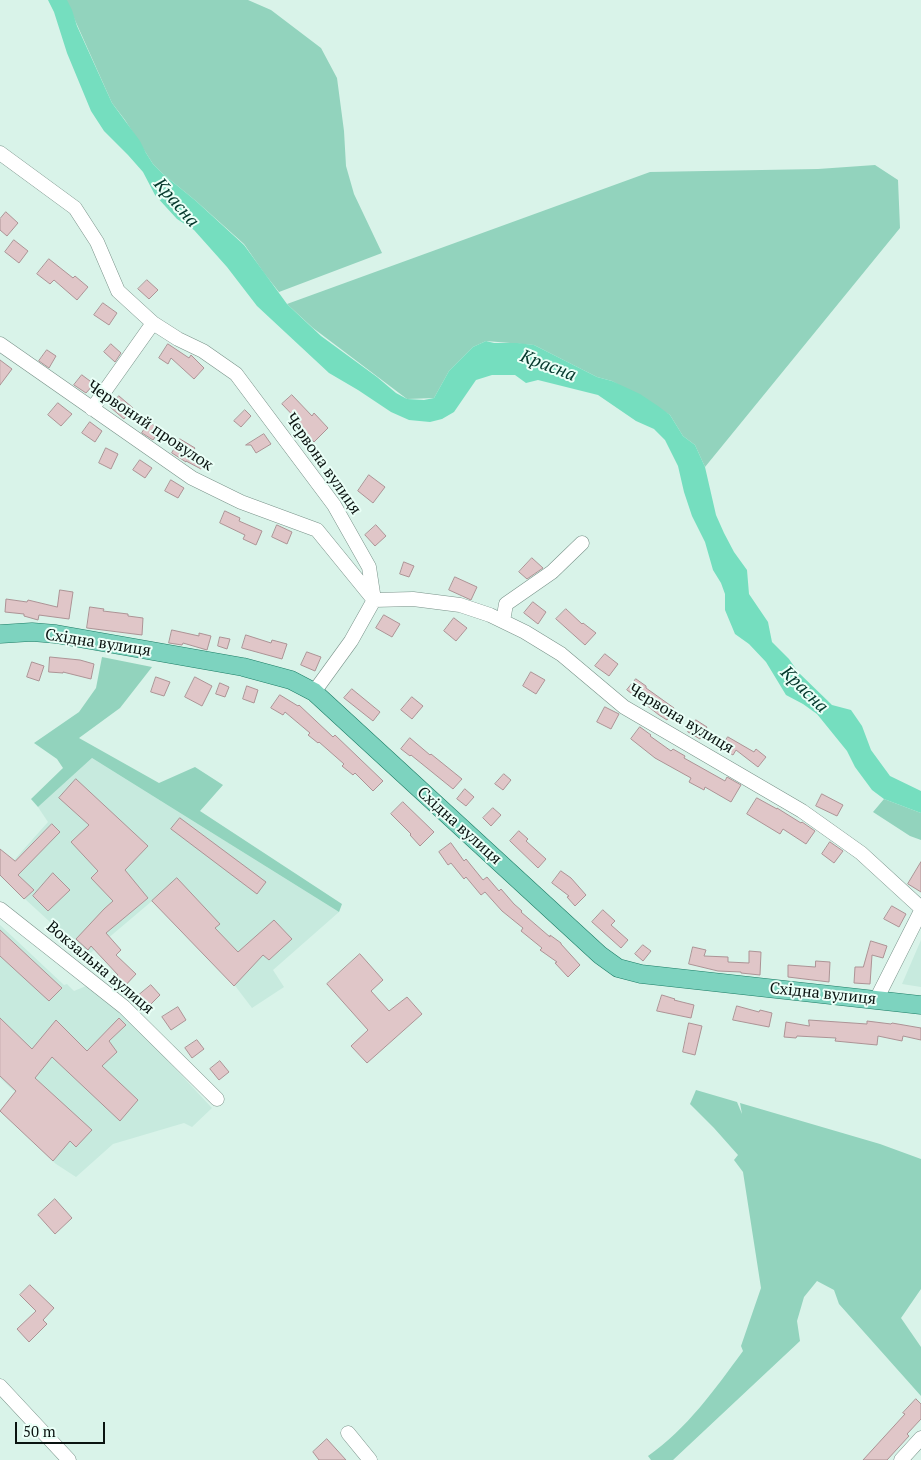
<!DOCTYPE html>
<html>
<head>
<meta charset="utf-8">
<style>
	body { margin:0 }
	#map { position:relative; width:921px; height:1460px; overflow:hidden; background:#d9f3e9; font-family:"PT Serif",serif }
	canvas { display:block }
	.scale { position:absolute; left:15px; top:1422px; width:90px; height:22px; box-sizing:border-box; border:2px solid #0a1310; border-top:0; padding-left:6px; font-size:15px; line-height:18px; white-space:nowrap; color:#0a1310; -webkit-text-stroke:4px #eafff7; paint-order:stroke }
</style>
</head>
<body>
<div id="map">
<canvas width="921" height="1460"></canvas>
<div class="scale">50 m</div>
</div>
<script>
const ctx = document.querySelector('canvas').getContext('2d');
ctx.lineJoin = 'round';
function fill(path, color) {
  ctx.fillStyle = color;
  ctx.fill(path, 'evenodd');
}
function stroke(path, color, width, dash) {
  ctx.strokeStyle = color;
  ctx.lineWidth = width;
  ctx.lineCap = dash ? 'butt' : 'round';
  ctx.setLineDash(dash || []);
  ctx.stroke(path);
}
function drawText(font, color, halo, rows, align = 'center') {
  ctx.font = font + ' "PT Serif",serif';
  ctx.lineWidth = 4;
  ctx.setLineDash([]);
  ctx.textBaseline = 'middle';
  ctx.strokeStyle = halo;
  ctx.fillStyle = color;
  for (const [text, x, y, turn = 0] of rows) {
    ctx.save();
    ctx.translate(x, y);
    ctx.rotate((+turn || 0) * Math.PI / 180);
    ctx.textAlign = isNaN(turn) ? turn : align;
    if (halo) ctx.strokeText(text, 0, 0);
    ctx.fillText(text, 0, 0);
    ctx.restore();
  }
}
fill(new Path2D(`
	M92,758L339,912L273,970L284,987L252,1008L236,987L152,901L87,956L0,876L48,822L38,807Z
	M0,925L64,985L67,984L74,991L86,986L127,1017L212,1108L192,1127L184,1123L113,1144L76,1177L56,1164L0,1111L15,1092L0,1078Z
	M921,940V987L902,984Z`), '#c7eade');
fill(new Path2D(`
	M66,0H248L271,10L321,48L337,78L344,131L346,166L354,194L382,253L279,292L264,273L244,244L196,201L163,174L153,164L125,120L112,103Z
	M875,165L898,180L900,228L705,467L695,445L683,436L670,415L612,381L597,377L534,345L486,341L473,347L449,371L434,398L407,399L313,328L287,304L650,172L818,169Z
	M102,657L152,667L120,708L79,738L159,783L195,767L223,785L200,811L342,904L339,912L92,758L38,807L31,799L63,768L57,759L34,743L79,712L96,688Z
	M884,799L921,813V840L910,836L873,812Z
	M696,1090L737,1102L742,1114L740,1103L880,1144L921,1159V1289L901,1318L921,1347V1396L839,1304L834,1290L817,1281L804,1297L797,1321L800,1341L673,1460H651L648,1456C687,1429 715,1389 743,1351L741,1346L761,1288L743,1172L734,1160L738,1155L714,1128L690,1104Z`), '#92d3bd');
fill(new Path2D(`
	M48,0H67L72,10L77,26L112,103L140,141L146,153L153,164L163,174L196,201L244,245L287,304L321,336L377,377L396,393L407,399L424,400L434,398L449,371L473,347L486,341L494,343H517L534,345L597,377L612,381L640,394L658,406L670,415L683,436L695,445L705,467L716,515L724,533L734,552L747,570L749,594L768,622L772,642L789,659L798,672L832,705L851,710L862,726L871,750L890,776L921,791V813L884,799L872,790L855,767L847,751L817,714L803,704L786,695L766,662L749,644L735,634L725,610V594L721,583L713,570L705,542L692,516L684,492L678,466L665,440L654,429L636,421L598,395L538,380L526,383L515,375H492L476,380L454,412L442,419L430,422L409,420L391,412L358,390L329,373L257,306L227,267L194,230L177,219L155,195L143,172L128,155L104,131L91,111L67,53L54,12Z`), '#75debf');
const building = new Path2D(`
	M6,212L18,223L7,236L0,230V219Z
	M14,240L28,251L19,263L5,252Z
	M49,259L73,278L75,276L88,287L77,300L54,280L50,284L37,274Z
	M147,280L158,290L149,299L138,289Z
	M103,303L117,313L109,325L94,315Z
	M111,344L121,353L115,362L104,352Z
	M168,344L189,358L191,355L204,368L194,379L171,358L168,364L159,358Z
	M47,350L56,356L49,368L39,361Z
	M0,360L12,369L0,385Z
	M82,375L94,384L86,393L74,385Z
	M292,395L312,416L314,413L328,428L314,442L300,427L302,425L282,404Z
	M119,396L133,408L124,419L110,407Z
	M58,403L72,414L61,426L48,415Z
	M245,410L251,416L241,427L234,421Z
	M90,422L102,431L95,442L82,433Z
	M149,422L160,430L153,440L142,433Z
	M264,434L271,444L256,453L251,445H246Z
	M180,439L195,448L192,452L208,461L201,469L186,461V462L172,453Z
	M106,448L118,454L111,469L99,463Z
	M140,460L152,468L145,478L133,470Z
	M369,475L385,487L373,503L358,491Z
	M171,480L184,488L178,498L165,491Z
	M225,511L240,518L239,521L262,531L256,545L243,539L245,535L220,523Z
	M277,525L292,532L287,544L272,537Z
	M376,525L386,536L375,546L365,535Z
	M532,558L543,568L527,579L519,572Z
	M404,562L414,566L409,577L400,574Z
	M455,577L477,587L471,600L449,590Z
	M60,590L73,592L69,619L39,615L38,620L24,616V614L5,612L6,599L27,602L28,600L57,607Z
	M533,602L546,612L538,624L524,613Z
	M90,607L104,609L103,611L128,614V616L143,618L142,635L87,628Z
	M566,609L582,624L583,623L596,633L585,645L556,619Z
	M384,615L400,624L392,637L376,628Z
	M454,618L467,628L456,641L444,631Z
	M172,630L199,636V633L211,636L207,650L183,643L182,645L169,643Z
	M246,635L271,643L272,640L287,644L282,659L242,648Z
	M220,637L230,639L227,649L218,646Z
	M307,652L321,657L315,671L301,665Z
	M605,654L618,664L609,676L595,666Z
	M50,657L80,660L94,664L91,679L63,672V673L49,672Z
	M32,662L44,666L39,681L27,677Z
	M531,672L545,680L536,694L523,686Z
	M156,677L170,682L164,696L151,692Z
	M195,677L212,686L202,706L185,697Z
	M636,679L646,686V688L674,708L667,720L659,715L627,690Z
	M220,683L229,687L225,697L216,694Z
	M247,686L258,690L254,703L243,699Z
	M352,689L380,712L373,721L344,698Z
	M280,695L298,706L299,705L333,737L335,735L383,781L373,791L355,773L353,775L342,766L344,764L319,742L318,743L308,735L310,733L285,712L283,715L271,708Z
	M412,697L423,706L412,719L401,710Z
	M605,707L619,714L611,729L597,722Z
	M696,720L707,727L700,739L688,732Z
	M640,727L651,735L650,736L671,751L673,749L685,756L684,758L725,781L727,777L741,785L731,802L705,787L704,790L689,782L691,778L655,758L631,739Z
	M728,737L754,752L756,749L766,757L758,767L736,750L733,755L721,748Z
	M410,738L430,755L431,754L462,779L453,789L411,755L410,756L401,749Z
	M504,774L511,780L503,790L495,784Z
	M76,779L148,846L125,870L148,898L106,933L121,950L116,955L136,974L123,988L114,980L118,975L91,946L88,950L76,939L104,909L113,901L91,878L98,871L71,842L89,825L59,798Z
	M465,789L474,797L466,806L457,799Z
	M822,794L843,805L837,816L816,806Z
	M757,798L777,809V808L801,823L802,822L815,831L806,844L783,829L780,834L747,814Z
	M403,802L434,832L420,846L410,835L411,834L391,814Z
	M493,808L501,815L491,826L483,818Z
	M180,818L266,882L257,894L171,829Z
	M52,824L60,832L18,875L34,890L24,899L0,875V849L15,861Z
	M519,831L528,839L526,841L546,859L538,868L510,841Z
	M830,842L843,851L834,863L822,854Z
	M451,843L464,861L466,859L483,880L487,877L499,891L501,889L514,904L522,911L521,912L550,937V935L561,943V944L580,965L568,977L555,963L557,962L540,950L542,948L521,931L523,928L502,911L485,892L481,895L466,877L464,879L451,863L448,865L439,852Z
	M921,862V892L908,884Z
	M561,871L571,878L586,895L575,906L567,897L569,896L552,883Z
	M53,873L70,890L48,911L33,896Z
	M177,878L220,924L215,928L238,952L274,920L292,939L269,960L263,955L234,986L152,901Z
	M892,906L906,914L899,927L884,919Z
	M603,910L615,921L611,925L628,940L621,948L592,922Z
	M0,930L62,988L49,1001L0,956Z
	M871,941L887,946L883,958L872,955L870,984L854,983L855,967H863Z
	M643,945L651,951L643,961L635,954Z
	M693,947L706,950L704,956L728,957V962L749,963V951L761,952L760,975L741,973V972L718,971L689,964Z
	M360,954L383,980L371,991L389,1011L407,997L422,1014L367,1063L351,1046L368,1030L327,984Z
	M816,961L830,962L829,982L788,977V965L815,967Z
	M151,985L160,995L149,1006L139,995Z
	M662,995L675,999L674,1000L694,1005L691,1018L657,1011Z
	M737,1006L759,1012L760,1010L772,1013L769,1027L733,1020Z
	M178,1007L186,1020L171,1030L162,1017Z
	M0,1018L32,1049L56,1020L87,1051L119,1018L126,1025L109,1041L117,1052L102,1066L138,1100L120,1121L52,1057L35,1078L92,1130L76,1147L70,1141L53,1161L0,1111L16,1091L0,1076Z
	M809,1020L867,1024V1021L891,1024L892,1023L921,1028V1040L903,1036L902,1041L878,1036L877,1045L835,1041L836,1038L797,1036L796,1038L784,1037L786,1022L809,1026Z
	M689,1023L702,1026L695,1055L683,1052Z
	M197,1040L204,1049L192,1058L185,1048Z
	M220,1061L229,1072L219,1080L210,1069Z
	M55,1199L72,1218L55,1234L38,1215Z
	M30,1285L54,1308L43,1320L47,1324L29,1342L17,1329L36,1311L20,1295Z
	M916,1399L921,1404V1419L907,1434L909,1436L887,1460H863L905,1414L903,1413Z
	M327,1439L346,1460H319L313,1452Z`);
fill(building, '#e0c6c8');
stroke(building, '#ac9395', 1);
const minor = new Path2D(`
	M0,153L75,208L97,242L118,291L153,323L178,339L203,351L236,374L334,505L369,567L374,600L413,599L460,605L490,615L525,632L561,654L624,707L802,811L861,853L921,908
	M0,344L192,478L241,502L317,530L374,600L351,641L314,692
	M92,409L153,323
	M503,621L506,604L552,572L582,543
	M0,909L124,1007L217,1099
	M876,1000L921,911
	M0,1386L69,1460
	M348,1433L370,1460
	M901,1460L921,1438`);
const major = new Path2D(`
	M0,634L32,632L56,634L243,667L291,680L314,692L600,955L618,968L641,974L921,1005`);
stroke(minor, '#799289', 15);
stroke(major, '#1d7d66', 19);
stroke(minor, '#fff', 14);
stroke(major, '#7dd3bf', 18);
drawText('16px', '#0a1310', '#eafff7', [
	["Червоний провулок",150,426,34],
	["Червона вулиця",323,464,55],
	["Східна вулиця",98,643,9],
	["Червона вулиця",681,719,31],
	["Східна вулиця",459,826,42],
	["Вокзальна вулиця",100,968,40],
	["Східна вулиця",823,994,6]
]);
drawText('italic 18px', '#04372b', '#eafff7', [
	["Красна",176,203,49],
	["Красна",548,366,21],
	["Красна",804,690,44]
]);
</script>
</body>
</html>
